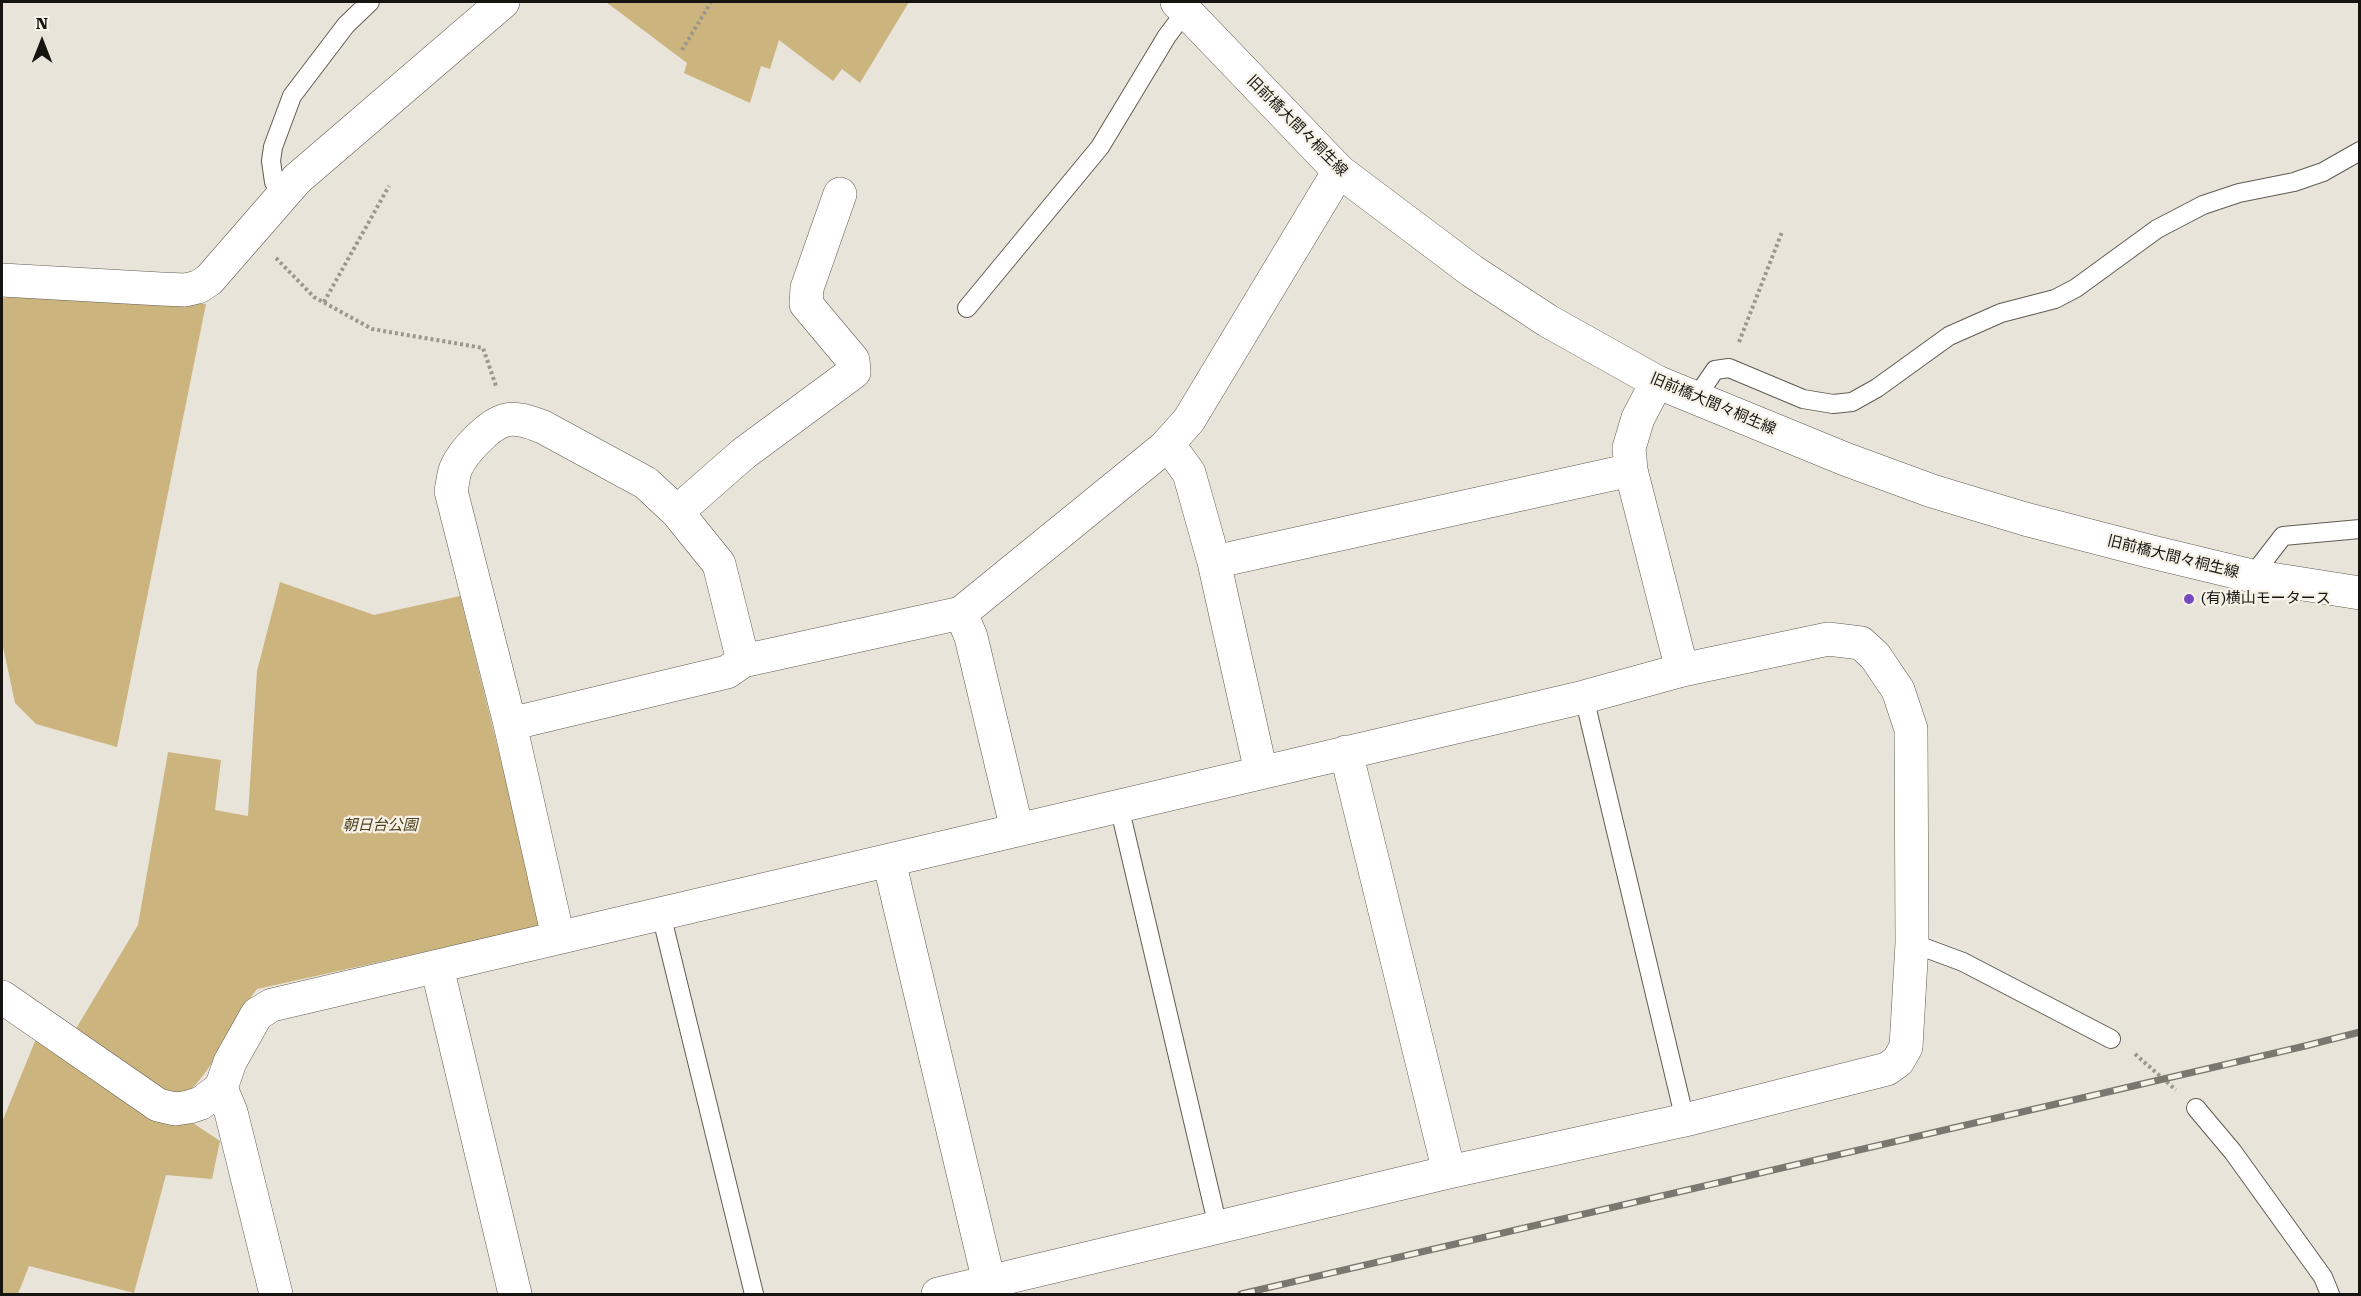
<!DOCTYPE html>
<html>
<head>
<meta charset="utf-8">
<style>
	body { margin:0 }
	#map { position:relative; width:2361px; height:1296px; overflow:hidden; background:#e9e4da; font-family:"Roboto Serif",serif }
	canvas { display:block }
	.frame { position:absolute; inset:0; border:3px solid #151410; pointer-events:none }
	.north { position:absolute; left:12px; top:12px; width:60px; height:60px; -webkit-text-stroke:4px #f7f2e7; paint-order:stroke; rotate:0deg; font-size:16px; font-weight:700; line-height:24px; text-align:center; color:#151410 }
	.north::after { content:''; display:block; margin:auto; width:21px; height:27px; background:#151410; clip-path:polygon(50% 0,100% 100%,50% 72%,0 100%) }
</style>
</head>
<body>
<div id="map">
<canvas width="2361" height="1296"></canvas>
<div class="frame"></div>
<div class="north">N</div>
</div>
<script>
const ctx = document.querySelector('canvas').getContext('2d');
ctx.lineJoin = 'round';
function fill(path, color) {
  ctx.fillStyle = color;
  ctx.fill(path, 'evenodd');
}
function stroke(path, color, width, dash) {
  ctx.strokeStyle = color;
  ctx.lineWidth = width;
  ctx.lineCap = dash ? 'butt' : 'round';
  ctx.setLineDash(dash || []);
  ctx.stroke(path);
}
function drawText(font, color, halo, rows, align = 'center') {
  ctx.font = font + ' "Roboto Serif","Noto Sans JP",serif';
  ctx.lineWidth = 4.5;
  ctx.setLineDash([]);
  ctx.textBaseline = 'middle';
  ctx.strokeStyle = halo;
  ctx.fillStyle = color;
  for (const [text, x, y, turn = 0] of rows) {
    ctx.save();
    ctx.translate(x, y);
    ctx.rotate((+turn || 0) * Math.PI / 180);
    ctx.textAlign = isNaN(turn) ? turn : align;
    if (halo) ctx.strokeText(text, 0, 0);
    ctx.fillText(text, 0, 0);
    ctx.restore();
  }
}
fill(new Path2D(`
	M606,2H909L860,83L842,69L833,81L779,40L770,69L761,66L750,103L684,73L687,63Z
	M9,297L206,304L117,747L36,724L15,703L2,642V298Z
	M280,582L374,615L460,596L542,926L257,989C236,1015 209,1081 183,1095C178,1098 170,1097 164,1097L74,1032L138,925L168,752L221,760L215,810L248,816L257,671Z
	M36,1039L190,1121L220,1141L212,1179L166,1175L134,1293L29,1266L18,1294H2V1122Z`), '#ccb47e');
const service = new Path2D(`
	M282,196L274,182L271,161L273,147L292,96L346,25L370,2
	M967,308L1100,147L1167,36L1186,11
	M1695,399L1715,370L1729,368L1803,399L1833,404L1852,402L1877,388L1949,336L2001,313L2055,299L2076,288L2157,229L2203,205L2239,193L2294,182L2323,172L2360,151
	M2252,576L2283,536L2360,529
	M1584,697L1685,1120
	M1119,806L1218,1227
	M661,914L754,1294
	M1912,943L1963,962L2111,1039
	M2196,1108L2233,1152L2323,1277L2330,1294`);
const minor = new Path2D(`
	M2,280L161,289L185,290L198,287L209,280L297,179L503,2
	M1657,382L1638,418L1629,448L1631,470L1682,670
	M1165,447L1176,455L1189,473L1214,562L1261,772
	M677,512L743,454L854,372L853,360L806,304L807,288L840,194
	M1214,562L1631,470
	M961,613L971,637L1017,830
	M510,724L727,672L743,661L961,613L1165,447L1189,420L1339,171
	M1346,752L1449,1172
	M889,861L989,1282
	M558,937L510,724L451,491C453,483 453,475 456,468C463,452 489,424 506,420C519,417 532,423 543,427L646,483L677,512L719,564L743,661
	M437,967L515,1294
	M2,997L158,1105L175,1109L189,1107L201,1103L221,1088L230,1062L257,1014L272,1005L1584,697L1682,670L1828,639L1861,643L1875,656L1898,690L1911,729L1912,943L1906,1047L1898,1061L1887,1069L1685,1120L1449,1172L938,1294
	M221,1088L231,1112L276,1294`);
const tertiary = new Path2D(`
	M1177,2L1339,171L1472,271L1548,321L1657,382L1845,459L1932,491L2025,519L2148,551L2252,576L2360,593`);
stroke(service, '#605c53', 20);
stroke(minor, '#605c53', 34);
stroke(tertiary, '#605c53', 34);
stroke(new Path2D(`
	M682,50L711,2
	M276,258L314,297L372,329L483,348L496,386
	M324,302L389,186
	M1739,342L1782,232
	M2135,1054L2176,1090`), '#9b978f', 4, [3, 3]);
stroke(service, '#fff', 18);
stroke(minor, '#fff', 33);
stroke(tertiary, '#fff', 33);
const rail = new Path2D(`
	M1241,1294L2305,1046L2360,1032`);
stroke(rail, '#7a7770', 7);
stroke(rail, '#f7f2e7', 4.5, [14]);
for (const [x, y, r, color] of [
	[2189,599,6,"#7548c0"]
]) {
  const dot = new Path2D();
  dot.arc(x, y, r, 0, 2 * Math.PI);
  ctx.fillStyle = color;
  ctx.fill(dot);
  stroke(dot, '#f7f2e7', 2);
}
drawText('15px', '#151410', '#f7f2e7', [
	["旧前橋大間々桐生線",1297,126,45],
	["旧前橋大間々桐生線",1713,404,23],
	["旧前橋大間々桐生線",2173,557,14]
]);
drawText('15px', '#151410', '#f7f2e7', [
	["(有)横山モータース",2201,599]
], 'left');
drawText('italic 15px', '#4e3f1b', '#f7f2e7', [
	["朝日台公園",380,826]
]);
</script>
</body>
</html>
